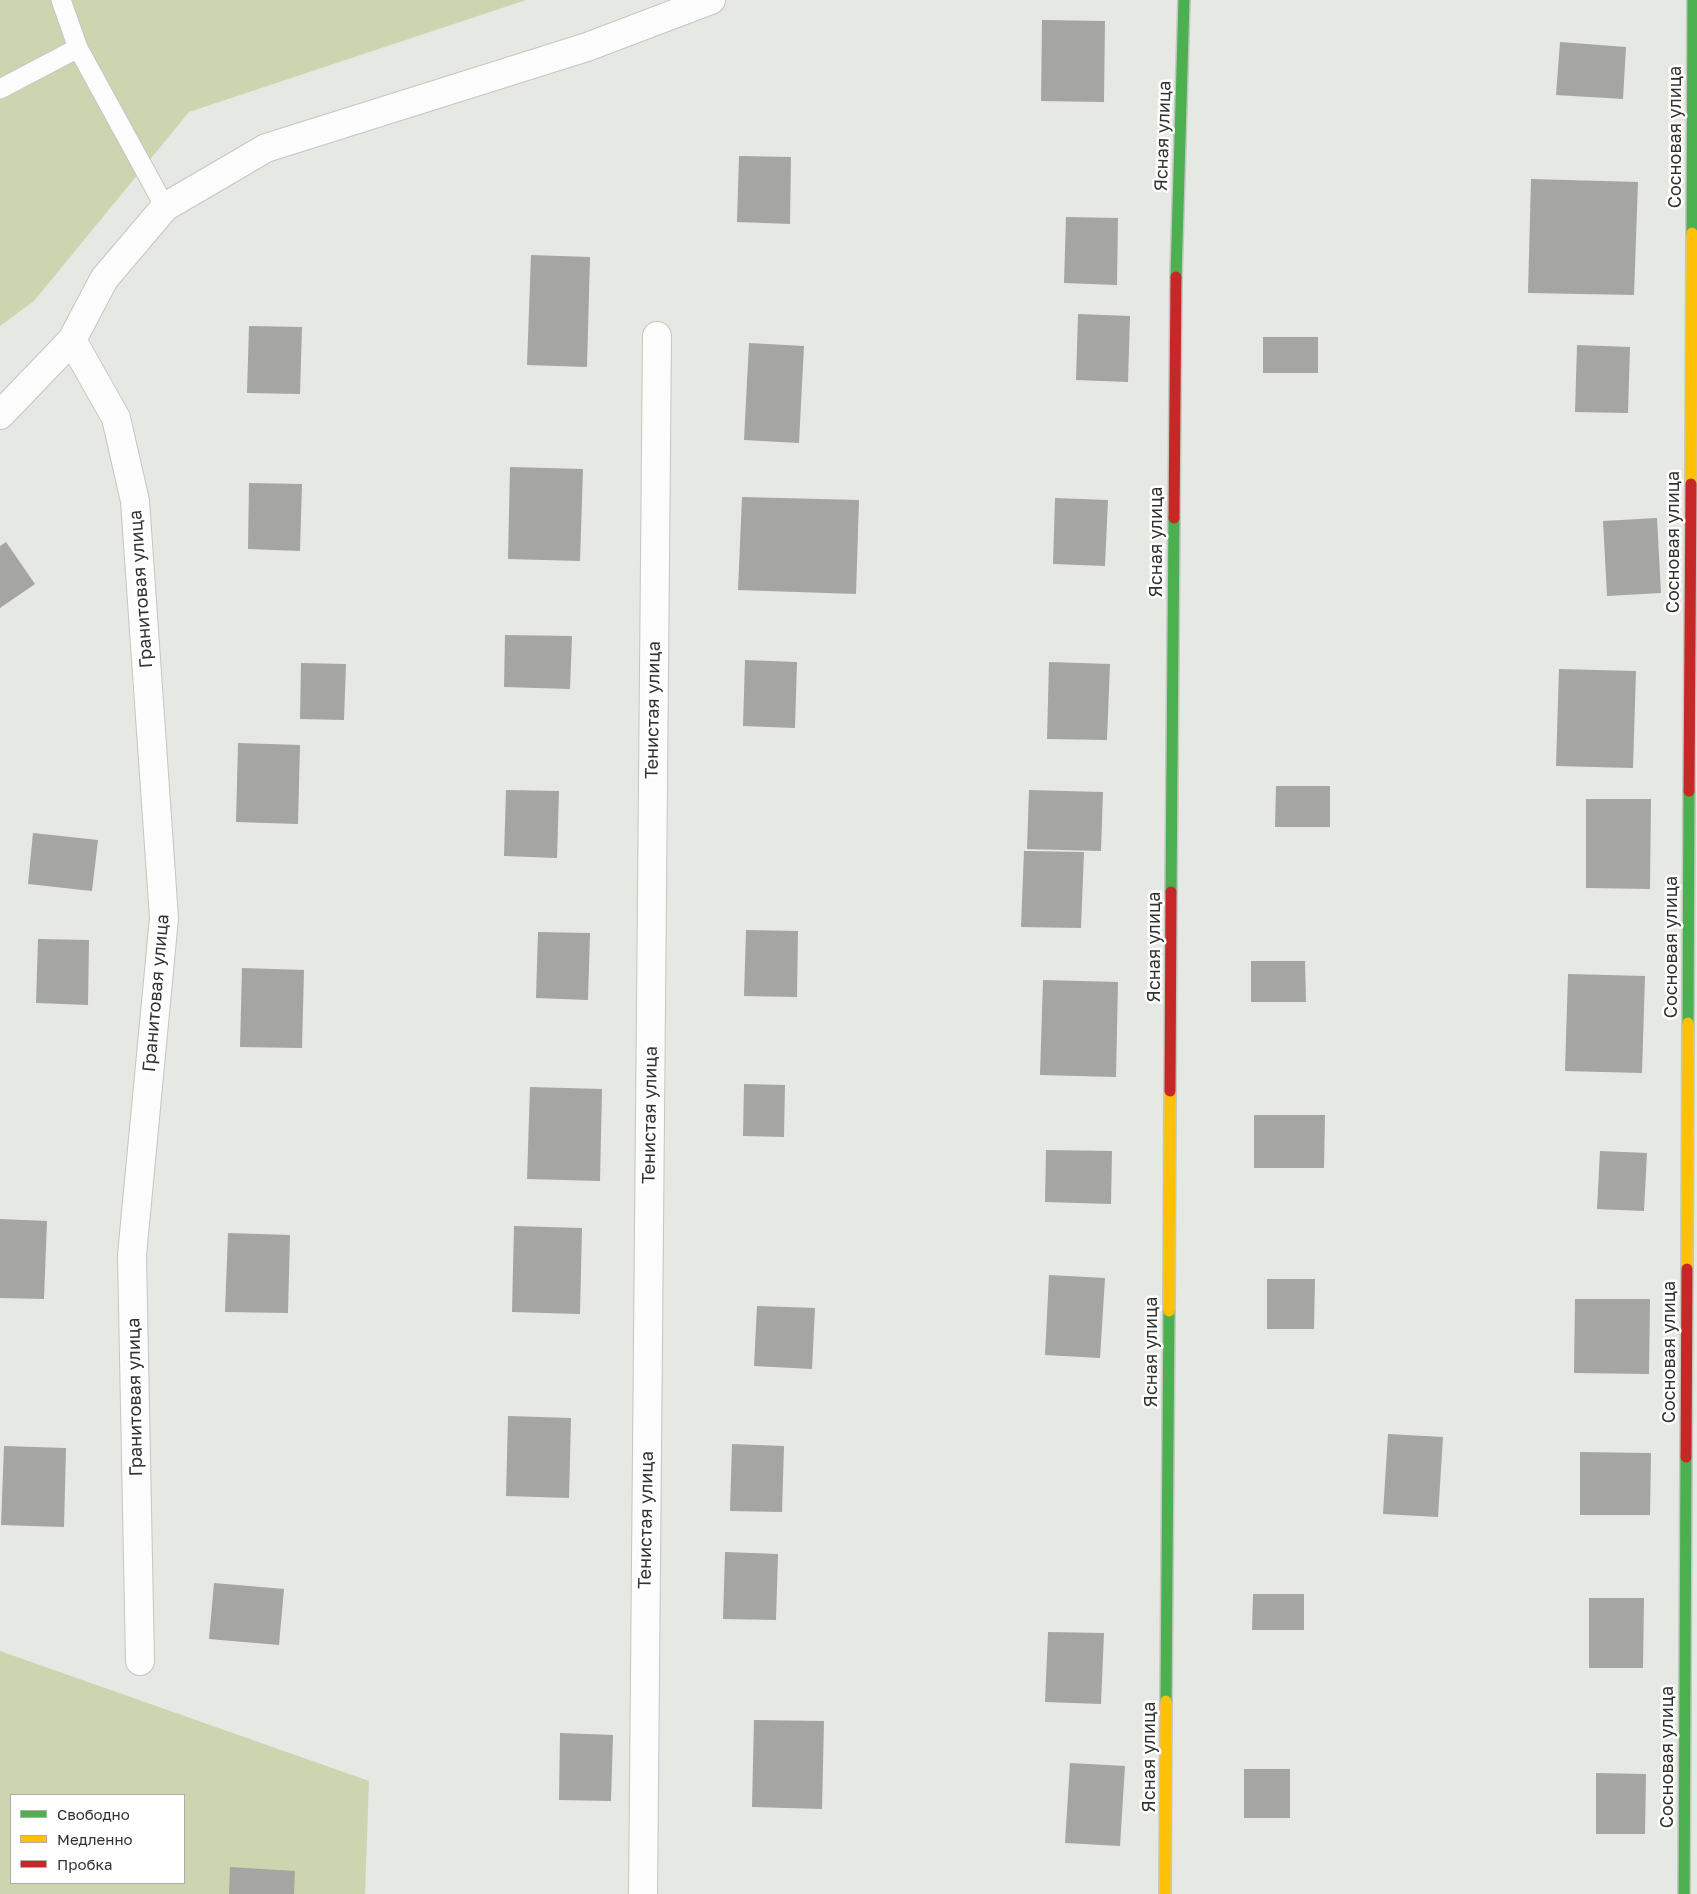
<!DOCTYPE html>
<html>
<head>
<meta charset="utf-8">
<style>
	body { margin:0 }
	#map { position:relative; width:1697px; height:1894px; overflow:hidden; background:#e6e8e3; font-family:"Golos Text",sans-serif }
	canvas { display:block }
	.legend { position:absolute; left:10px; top:1794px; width:175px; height:90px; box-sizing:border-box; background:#fff; border:1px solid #adadac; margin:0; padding:6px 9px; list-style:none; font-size:15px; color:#323330 }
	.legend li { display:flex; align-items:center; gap:10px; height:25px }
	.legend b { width:25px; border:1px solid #adadac }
</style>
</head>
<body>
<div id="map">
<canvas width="1697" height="1894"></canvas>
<ul class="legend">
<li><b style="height:6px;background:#4caf50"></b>Свободно</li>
<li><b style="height:6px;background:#ffc107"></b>Медленно</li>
<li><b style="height:6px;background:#c62828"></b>Пробка</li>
</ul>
</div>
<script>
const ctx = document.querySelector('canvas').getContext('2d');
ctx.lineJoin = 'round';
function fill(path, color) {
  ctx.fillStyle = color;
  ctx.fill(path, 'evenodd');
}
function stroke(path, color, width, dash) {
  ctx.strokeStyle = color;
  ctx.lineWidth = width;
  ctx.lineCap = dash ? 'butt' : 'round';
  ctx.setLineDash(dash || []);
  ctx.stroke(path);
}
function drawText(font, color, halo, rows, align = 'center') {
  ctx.font = font + ' "Golos Text",sans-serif';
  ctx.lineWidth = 5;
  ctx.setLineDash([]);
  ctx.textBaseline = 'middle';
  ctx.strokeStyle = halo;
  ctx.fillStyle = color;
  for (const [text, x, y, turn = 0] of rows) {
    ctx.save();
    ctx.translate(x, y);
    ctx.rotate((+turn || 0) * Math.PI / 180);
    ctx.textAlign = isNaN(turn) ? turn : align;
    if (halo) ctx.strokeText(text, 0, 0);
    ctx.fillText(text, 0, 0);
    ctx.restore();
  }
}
fill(new Path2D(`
	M0,0H526L189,112L34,301L0,326Z
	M0,1651L369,1781L365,1894H0ZM11,1795H184V1883H11Z`), '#ccd5b0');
fill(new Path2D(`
	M1042,20L1105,21L1104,102L1041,101Z
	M1560,42L1626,47L1623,99L1556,95Z
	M739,156L791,157L790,224L737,222Z
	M1531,179L1638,182L1634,295L1528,293Z
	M1066,217L1118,218L1117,285L1064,283Z
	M531,255L590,257L587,367L527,365Z
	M1078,314L1130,316L1128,382L1076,380Z
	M249,326L302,327L300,394L247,393Z
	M1263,337H1318V373H1263Z
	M749,343L804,346L799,443L744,440Z
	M1577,345L1630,347L1628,413L1575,412Z
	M510,467L583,469L580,561L508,559Z
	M249,483L302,484L300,551L248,549Z
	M742,497L859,500L856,594L738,590Z
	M1055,498L1108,500L1105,566L1053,564Z
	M1657,518L1661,593L1607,596L1603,521Z
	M6,542L35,584L0,608V546Z
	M505,635L572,636L570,689L504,687Z
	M745,660L797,662L795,728L743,726Z
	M1049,662L1110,664L1107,740L1047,739Z
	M301,663L346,664L344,720L300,719Z
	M1559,669L1636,671L1633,768L1556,766Z
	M238,743L300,745L298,824L236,822Z
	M1276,786H1330V827H1275Z
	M506,790L559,791L557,858L504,856Z
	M1029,790L1103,792L1101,851L1027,849Z
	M1586,799H1651L1650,889L1586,888Z
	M33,833L98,840L92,891L28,884Z
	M1024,851L1084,852L1081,928L1021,927Z
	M746,930L798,931L797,997L744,996Z
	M538,932L590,933L588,1000L536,998Z
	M38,939L89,940L88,1005L36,1003Z
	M1251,961H1305L1306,1002H1251Z
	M242,968L304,970L302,1048L240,1047Z
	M1568,974L1645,976L1642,1073L1565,1071Z
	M1043,980L1118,982L1116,1077L1040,1075Z
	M744,1084L785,1085L784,1137L743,1136Z
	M530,1087L602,1089L600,1181L527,1179Z
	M1254,1115H1325L1324,1168H1254Z
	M1046,1150L1112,1151L1111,1204L1045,1202Z
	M1600,1151L1647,1153L1644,1211L1597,1209Z
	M0,1219L47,1221L44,1299L0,1298Z
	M514,1226L582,1228L580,1314L512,1312Z
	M228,1233L290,1235L288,1313L225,1312Z
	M1049,1275L1105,1278L1100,1358L1045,1355Z
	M1267,1279H1315L1314,1329H1267Z
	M1575,1299H1650L1649,1374L1574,1373Z
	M757,1306L815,1308L812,1369L754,1366Z
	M508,1416L571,1418L569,1498L506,1496Z
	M1388,1434L1443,1437L1438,1517L1383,1514Z
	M732,1444L784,1446L782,1512L730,1511Z
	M4,1446L66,1448L64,1527L1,1525Z
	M1580,1452L1651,1453L1650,1515H1580Z
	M725,1552L778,1554L776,1620L723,1619Z
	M214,1583L284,1589L279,1645L209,1639Z
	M1253,1594H1304V1630H1252Z
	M1589,1598H1644L1643,1668H1589Z
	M1048,1632L1104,1633L1101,1704L1045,1702Z
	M754,1720L824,1721L822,1809L752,1807Z
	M560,1733L613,1735L611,1801L559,1800Z
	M1070,1763L1125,1766L1120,1846L1065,1843Z
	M1244,1769H1290V1818H1244Z
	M1596,1773L1646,1774L1645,1834H1596Z
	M230,1867L295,1871L294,1894H229Z`), '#a5a6a2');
const lane = new Path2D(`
	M61,0L78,48L165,207
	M0,89L78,48`);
const street = new Path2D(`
	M72,340L116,418L135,501L164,918L132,1255L140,1661
	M0,415L72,340L104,279L165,207L266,148L587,47L711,0
	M643,1894L657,336`);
const fast = new Path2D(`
	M1692,233L1693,0
	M1176,277L1184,0
	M1171,892L1174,518
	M1688,1023L1689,791
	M1166,1701L1169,1311
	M1684,1894L1686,1457`);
const slow = new Path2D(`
	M1691,484L1692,233
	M1687,1269L1688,1023
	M1169,1311L1170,1091
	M1165,1894L1166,1701`);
const jam = new Path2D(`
	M1174,518L1176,277
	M1689,791L1691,484
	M1170,1091L1171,892
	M1686,1457L1687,1269`);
stroke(lane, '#c4c6c2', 21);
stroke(street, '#c4c6c2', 30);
stroke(fast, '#c4c6c2', 14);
stroke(slow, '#c4c6c2', 14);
stroke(jam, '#c4c6c2', 14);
stroke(lane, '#fbfcfb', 19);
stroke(street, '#fbfcfb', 28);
stroke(fast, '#4caf50', 11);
stroke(slow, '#ffc107', 11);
stroke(jam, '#c62828', 11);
drawText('18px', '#323330', '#fff', [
	["Ясная улица",1163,136,-88],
	["Сосновая улица",1675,137,-90],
	["Ясная улица",1156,542,-90],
	["Сосновая улица",1673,542,-90],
	["Гранитовая улица",141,589,-94],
	["Тенистая улица",653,710,-89],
	["Ясная улица",1154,947,-90],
	["Сосновая улица",1671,947,-90],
	["Гранитовая улица",156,993,-85],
	["Тенистая улица",650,1115,-89],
	["Ясная улица",1151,1352,-90],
	["Сосновая улица",1669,1352,-90],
	["Гранитовая улица",135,1397,-91],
	["Тенистая улица",646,1520,-89],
	["Ясная улица",1149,1757,-90],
	["Сосновая улица",1667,1757,-90]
]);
</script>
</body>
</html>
